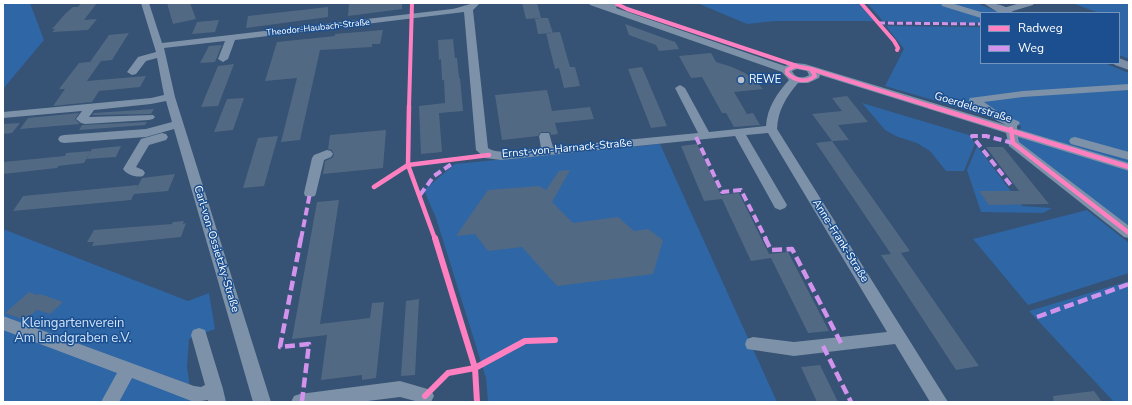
<!DOCTYPE html>
<html>
<head>
<meta charset="utf-8">
<style>
	body { margin:0 }
	#map { position:relative; width:1132px; height:405px; overflow:hidden; background:#365274; font-family:"Nunito Sans",sans-serif }
	canvas { display:block }
	.frame { position:absolute; inset:0; border:4px solid #fff; pointer-events:none }
	.legend { position:absolute; left:980px; top:12px; width:140px; height:52px; box-sizing:border-box; background:#1b4f8f; border:1px solid #7695bc; margin:0; padding:5px 7px; list-style:none; font-size:12px; color:#fff }
	.legend li { display:flex; align-items:center; gap:8px; height:20px }
	.legend b { width:20px; border:1px solid #7695bc }
</style>
</head>
<body>
<div id="map">
<canvas width="1132" height="405"></canvas>
<div class="frame"></div>
<ul class="legend">
<li><b style="height:5px;background:#ff80c0"></b>Radweg</li>
<li><b style="height:5px;background:#d193ec"></b>Weg</li>
</ul>
</div>
<script>
const ctx = document.querySelector('canvas').getContext('2d');
ctx.lineJoin = 'round';
function fill(path, color) {
  ctx.fillStyle = color;
  ctx.fill(path, 'evenodd');
}
function stroke(path, color, width, dash) {
  ctx.strokeStyle = color;
  ctx.lineWidth = width;
  ctx.lineCap = dash ? 'butt' : 'round';
  ctx.setLineDash(dash || []);
  ctx.stroke(path);
}
function drawText(font, color, halo, rows, align = 'center') {
  ctx.font = font + ' "Nunito Sans",sans-serif';
  ctx.lineWidth = 3;
  ctx.setLineDash([]);
  ctx.textBaseline = 'middle';
  ctx.strokeStyle = halo;
  ctx.fillStyle = color;
  for (const [text, x, y, turn = 0] of rows) {
    ctx.save();
    ctx.translate(x, y);
    ctx.rotate((+turn || 0) * Math.PI / 180);
    ctx.textAlign = isNaN(turn) ? turn : align;
    if (halo) ctx.strokeText(text, 0, 0);
    ctx.fillText(text, 0, 0);
    ctx.restore();
  }
}
fill(new Path2D(`
	M3,3H30L44,40L3,89Z
	M697,3H858L874,21H775L747,24Z
	M867,3H976L1001,13H981V23L883,21Z
	M1072,3H1129V59L1119,55V13H1099Z
	M886,26L981,27V63H1104L1129,73V231L1018,143L1021,126L885,86L904,49Z
	M862,103L969,135L975,144L964,171H946L930,151L917,143L898,137L885,130Z
	M660,144L777,402H488L486,378L436,218L424,190L455,164Z
	M977,146L1022,206L1052,208L1043,213L981,212L967,170Z
	M1087,210L1129,243V273L1028,305L973,239Z
	M3,229L188,301L209,293L215,329L189,339L187,367L192,402H3Z
	M1129,281V402H1114L1029,311Z`), '#2f66a5');
fill(new Path2D(`
	M81,3H97L84,20L97,19L88,30L52,32L55,29H52L65,14L73,7H78Z
	M167,3H190L196,19L173,24Z
	M349,3H402V9L348,16Z
	M522,3H537L541,18H548L553,33L538,34L535,19L541,18L526,19Z
	M328,7V17L246,28L248,16Z
	M219,20L215,32L192,34L197,22Z
	M625,24L675,42L679,49L659,51L656,45L629,35Z
	M383,30L380,44H372V47L320,50L300,140L281,142L297,78L265,81L277,42L335,36V34Z
	M560,32L570,67H575L580,86L564,88L559,68L555,69L546,33Z
	M129,33L112,60L101,61L87,81L146,76L140,87L99,91L92,102L53,106L65,89H59L79,63L99,61L90,62L109,35Z
	M453,39L455,58H457L459,78H460L463,111L439,113L442,152L421,154L419,106L445,103L444,80H442L441,59L439,60L438,40Z
	M222,45L215,62L200,63L209,46Z
	M711,53L716,62L732,67L745,73L757,82L763,89L734,92L747,114L753,113L760,125L734,127L726,113H722L702,77L691,78L679,56Z
	M234,64L218,106L201,107L218,66Z
	M642,67L654,95L667,126L651,128L628,69Z
	M547,90L552,111L590,107L594,119L555,123L558,134L551,135L550,132H541L538,136L502,140L495,95Z
	M847,96L868,122L838,125L849,140L832,141L812,114L842,111L832,98Z
	M244,98L233,130L214,132L227,99Z
	M154,109L151,114L92,115L94,113Z
	M79,113L75,119L80,124L20,129L28,118Z
	M147,122L145,125L79,130L82,125Z
	M20,123L12,133L3,134V124Z
	M386,130L383,168L323,174L325,161L332,158L334,155L332,150L328,149L330,135Z
	M278,136L264,186L243,188L258,138Z
	M832,141L910,251L901,253L979,366L956,370L881,255L891,254L816,143Z
	M697,144L721,195L739,193L769,254L788,252L829,331L808,333L771,258L751,261L722,199L704,201L681,146Z
	M121,146L116,157L86,159L92,149Z
	M986,147H1003L1049,204L989,205L979,191H1019Z
	M91,151L84,163L58,166L57,168L3,174V162L65,156L66,153Z
	M570,170L552,202L573,223L618,217L634,231L648,229L663,240L653,274L557,286L522,247L488,251L475,234L456,236L488,190L539,186L546,190L559,171Z
	M175,174L168,191L134,194L131,200L13,211L23,196L138,185L136,190L142,178Z
	M339,200L320,324L370,318L372,303L384,302L376,378L362,380V375L321,380L327,335L292,339L317,202Z
	M184,221L183,224L186,223L181,237L92,246L94,242H87L94,230L172,224L173,222Z
	M29,292L37,295L40,294L63,302L50,314L37,310L25,320L5,313Z
	M419,299L415,375L401,376L406,301Z
	M820,365L838,402H817L801,367Z
	M1094,391L1102,402H1054L1053,396Z`), '#526984');
fill(new Path2D(`
	M141,3H149L162,43L452,9C462,7 470,3 480,3L473,10L488,148C499,156 528,149 541,148L539,136L541,133H549L553,147L698,133L675,88L680,85L685,88L709,132L766,126C767,108 777,93 789,80L782,72L590,5L589,3L616,4L617,6L616,8L785,66L795,63L805,64L1006,125L996,120L970,102L969,100L970,98L1023,91L1129,84V90L1023,97L984,102L1004,116L1018,121L1020,123L1017,126V129L1129,163V171L1018,137L1019,142L1129,226V238L1124,237L1009,146L1006,133L820,75L819,78L808,83H798C786,97 778,110 777,129L948,402H930L895,344L794,356L747,349L745,344L747,339L753,337L794,342L887,332L768,133L746,135L787,205L785,208L780,210L775,208L735,136L501,160L485,158L476,150L464,12L235,40L228,59L223,62L218,59L225,41L164,48L175,97L271,402H253L174,129L146,137L64,143L60,142L58,139L60,136L64,135L146,129L172,122L166,101L151,104L94,110L89,117L153,115L155,117L153,119L149,120L85,124L81,123L76,119L82,111L3,118V112L151,98L164,95L157,58L146,61L136,74L132,75L127,72L138,57L156,52ZM797,69L807,71L809,75C803,79 795,78 792,71Z
	M941,3H951L984,13H981V18L942,6Z
	M1020,3H1034L1033,5L1006,13H1000L998,11L1000,9Z
	M162,133L166,134L168,137L166,140L149,145L136,167L143,170L145,173L143,176C137,178 127,175 123,169L141,139Z
	M1075,137L1129,152V160L1071,144L1069,141L1071,138Z
	M327,150L331,151L333,154L331,157L324,160L316,193L315,196L310,197L305,196L304,193L312,158L314,155Z
	M3,316L194,386L201,387L205,385L191,335L193,330L199,328L205,330L223,389L226,402H208V400L194,402L132,378L119,402H101L117,373L3,330Z
	M400,381L431,390L434,396L431,402H419L400,397L360,402H291L294,396L300,394Z`), '#7d92a8');
fill(new Path2D(`
	M983,3C993,3 1006,4 1014,13H999Z
	M1119,58L1129,62V70L1115,65L1113,63H1119Z`), '#7d8ea7');
stroke(new Path2D(`
	M879,23L981,24`), '#d193ec', 3, [6, 3]);
stroke(new Path2D(`
	M696,137L722,192L741,190L766,239
	M1013,143L986,136H972L1013,188
	M420,195L434,176L453,163
	M301,239L310,193`), '#d193ec', 4, [8, 4]);
stroke(new Path2D(`
	M301,238L280,347L309,344L302,401
	M765,238L771,250L792,249L841,343
	M1037,317L1129,284
	M823,346L851,402`), '#d193ec', 4.5, [10, 4.5]);
stroke(new Path2D(`
	M861,3L894,41L898,48L897,50
	M617,4L627,9L797,66
	M795,66L811,69L815,76C806,83 795,81 787,73V70Z
	M811,69L933,107
	M409,107L412,3`), '#ff80c0', 4);
stroke(new Path2D(`
	M409,106L408,165L435,239
	M930,106L1129,167
	M1011,129L1013,143L1129,233
	M374,187L408,165L489,155`), '#ff80c0', 4.5);
stroke(new Path2D(`
	M435,238L475,368L477,402
	M425,396L448,373L475,368L525,341L555,340`), '#ff80c0', 6);
for (const [x, y, r, color] of [
	[741,80,4,"#b9c2ce"]
]) {
  const dot = new Path2D();
  dot.arc(x, y, r, 0, 2 * Math.PI);
  ctx.fillStyle = color;
  ctx.fill(dot);
  stroke(dot, '#1b4f8f', 1.5);
}
drawText('9px', '#fff', '#1b4f8f', [
	["Theodor-Haubach-Straße",318,28,-6]
]);
drawText('11px', '#fff', '#1b4f8f', [
	["REWE",749,80]
], 'left');
drawText('11px', '#fff', '#1b4f8f', [
	["Goerdelerstraße",973,108,17],
	["Ernst-von-Harnack-Straße",567,149,-5],
	["Anne-Frank-Straße",840,241,58],
	["Carl-von-Ossietzky-Straße",216,249,73]
]);
drawText('13px', '#cfe3fa', '#1b4f8f', [
	["Kleingartenverein",73,324],
	["Am Landgraben e.V.",73,339]
]);
</script>
</body>
</html>
